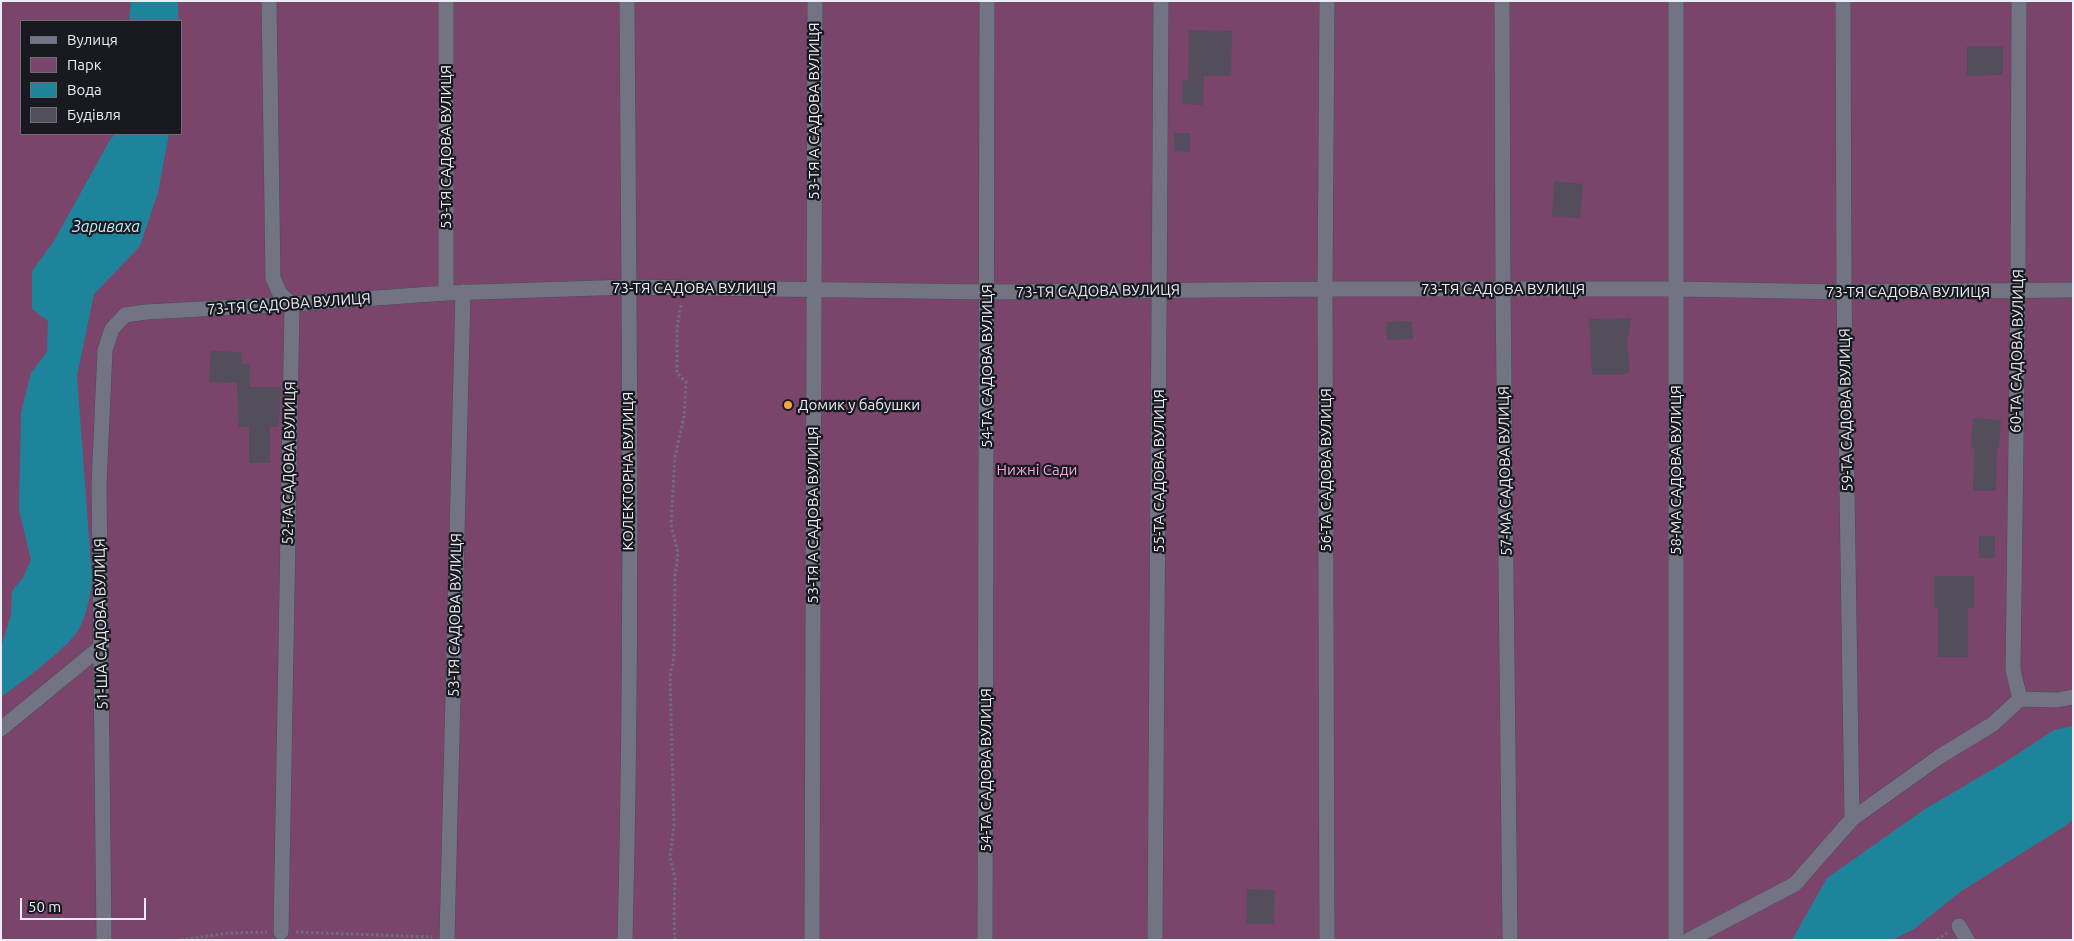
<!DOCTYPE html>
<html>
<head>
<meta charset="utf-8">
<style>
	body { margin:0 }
	#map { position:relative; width:2074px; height:941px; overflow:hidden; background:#2f313f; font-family:Ubuntu,sans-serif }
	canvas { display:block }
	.frame { position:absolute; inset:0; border:2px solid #ebedf6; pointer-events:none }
	.legend { position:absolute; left:20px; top:20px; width:162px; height:115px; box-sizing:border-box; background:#191a20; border:1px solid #6d6e76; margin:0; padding:6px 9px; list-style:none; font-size:15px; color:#ebedf6 }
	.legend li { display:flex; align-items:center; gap:10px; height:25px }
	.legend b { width:25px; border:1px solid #6d6e76 }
	.scale { position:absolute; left:20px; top:898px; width:126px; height:22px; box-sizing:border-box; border:2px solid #ebedf6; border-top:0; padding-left:6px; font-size:15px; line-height:18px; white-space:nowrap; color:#ebedf6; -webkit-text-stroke:4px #191a20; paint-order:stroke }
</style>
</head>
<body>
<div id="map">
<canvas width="2074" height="941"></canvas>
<div class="frame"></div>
<ul class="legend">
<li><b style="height:6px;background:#727484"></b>Вулиця</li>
<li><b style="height:14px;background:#7b456b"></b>Парк</li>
<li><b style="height:14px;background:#1e849b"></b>Вода</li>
<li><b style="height:14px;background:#544d5b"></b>Будівля</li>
</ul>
<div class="scale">50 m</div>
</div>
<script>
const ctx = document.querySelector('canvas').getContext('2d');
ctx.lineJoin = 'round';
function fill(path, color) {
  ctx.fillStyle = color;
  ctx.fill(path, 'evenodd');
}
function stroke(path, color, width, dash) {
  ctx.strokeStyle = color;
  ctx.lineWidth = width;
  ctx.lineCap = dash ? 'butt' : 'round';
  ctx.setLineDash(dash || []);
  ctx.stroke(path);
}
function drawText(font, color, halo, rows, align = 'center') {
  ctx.font = font + ' Ubuntu,sans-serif';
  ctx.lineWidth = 4.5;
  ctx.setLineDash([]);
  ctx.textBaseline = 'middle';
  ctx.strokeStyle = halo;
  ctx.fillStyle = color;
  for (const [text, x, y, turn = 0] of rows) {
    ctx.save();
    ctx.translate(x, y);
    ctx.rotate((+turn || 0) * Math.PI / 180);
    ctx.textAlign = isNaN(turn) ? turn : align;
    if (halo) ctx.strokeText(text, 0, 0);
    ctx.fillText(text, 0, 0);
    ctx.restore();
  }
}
fill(new Path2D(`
	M1,1H2073V940H1ZM21,21H181V134H21Z`), '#7b456b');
fill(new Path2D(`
	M131,1H178V21H129Z
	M115,134H169L158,192L140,246L94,294L77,376L92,578C91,595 87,612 80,627C72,645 19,684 1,697V647L11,615L12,591L23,578L31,560L19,510L21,413L31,373L47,352L48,321L32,309V271L54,241L110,140Z
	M2073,726V819L2065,826L1960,892L1914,929L1892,940H1792L1827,878L1925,809L2007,761L2054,730Z`), '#1e849b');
fill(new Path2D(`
	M1189,30L1232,31L1231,76H1204L1203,105L1182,104L1183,80L1188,81Z
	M1967,46H2003V75L1967,76Z
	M1174,133H1190V152L1174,151Z
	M1554,181L1583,184L1580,219L1552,216Z
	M1631,318L1627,344L1630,371L1624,375H1592L1589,319Z
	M1412,321L1413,339L1387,340L1386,322Z
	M211,351L242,352V364H250V387H281L279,427H270V463H249V427H238L237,383L209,382Z
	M1973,418L2001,420L1999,449H1997L1996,491H1973L1974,447H1971Z
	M1979,536H1995V558H1979Z
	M1934,576H1974V608H1968V657H1938V608H1934Z
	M1247,889L1275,890L1274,924H1246Z`), '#544d5b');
const minor = new Path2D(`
	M269,1L273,278L280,294L292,304L281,932
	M446,1V293
	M1327,1L1325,289L1327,940
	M1502,1L1503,290L1510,940
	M1843,1L1844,292L1852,819
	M2019,1L2018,291L2013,670L2020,699
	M1,729L102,646
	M1959,926L1967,940
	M447,938L463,292
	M104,940L99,485L105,350L112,329L125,315L146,312L292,304L446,293L629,287L988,292L1325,289H1676L1844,292L2073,290
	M625,940C633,627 629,314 627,1
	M812,940L815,1
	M985,940L987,1
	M1155,940L1161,1
	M1676,940V1
	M1689,940L1795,884L1852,819L1939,757L1993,724L2020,699L2057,700L2073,697`);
stroke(minor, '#4a4c57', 16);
stroke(new Path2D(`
	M296,932L432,937
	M181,940L228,933L267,932
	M675,940L674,920L675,878L670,857L674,825L670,677L674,657L675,575L678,554L671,524L675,456L684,417L686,382L677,373V328L681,303
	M1937,940L1947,933`), '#6c6e7b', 3, [2.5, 2.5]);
stroke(minor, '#727484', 15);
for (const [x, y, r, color] of [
	[788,405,5,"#f1a640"]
]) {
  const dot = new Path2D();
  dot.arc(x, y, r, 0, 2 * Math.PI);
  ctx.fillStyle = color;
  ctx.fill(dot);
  stroke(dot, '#191a20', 2);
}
drawText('15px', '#ebedf6', '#191a20', [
	["53-ТЯ А САДОВА ВУЛИЦЯ",814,111,-90],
	["53-ТЯ САДОВА ВУЛИЦЯ",446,147,-90],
	["73-ТЯ САДОВА ВУЛИЦЯ",694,288],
	["73-ТЯ САДОВА ВУЛИЦЯ",1503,289],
	["73-ТЯ САДОВА ВУЛИЦЯ",1098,291,-1],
	["73-ТЯ САДОВА ВУЛИЦЯ",1908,292],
	["73-ТЯ САДОВА ВУЛИЦЯ",289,304,-4],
	["60-ТА САДОВА ВУЛИЦЯ",2017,351,-89],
	["54-ТА САДОВА ВУЛИЦЯ",987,366,-90],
	["59-ТА САДОВА ВУЛИЦЯ",1846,410,-91],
	["52-ГА САДОВА ВУЛИЦЯ",289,463,-89],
	["56-ТА САДОВА ВУЛИЦЯ",1326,470,-90],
	["58-МА САДОВА ВУЛИЦЯ",1676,470,-90],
	["КОЛЕКТОРНА ВУЛИЦЯ",628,471,-90],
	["55-ТА САДОВА ВУЛИЦЯ",1159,471,-90],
	["57-МА САДОВА ВУЛИЦЯ",1505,471,-91],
	["53-ТЯ А САДОВА ВУЛИЦЯ",813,515,-90],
	["53-ТЯ САДОВА ВУЛИЦЯ",455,615,-89],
	["51-ША САДОВА ВУЛИЦЯ",101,624,-91],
	["54-ТА САДОВА ВУЛИЦЯ",986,770,-90]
]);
drawText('15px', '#ebedf6', '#191a20', [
	["Домик у бабушки",798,405]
], 'left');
drawText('15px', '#f5a4db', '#191a20', [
	["Нижні Сади",1037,470]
]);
drawText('italic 16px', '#b7eefd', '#191a20', [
	["Зариваха",106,227]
]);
</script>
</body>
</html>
